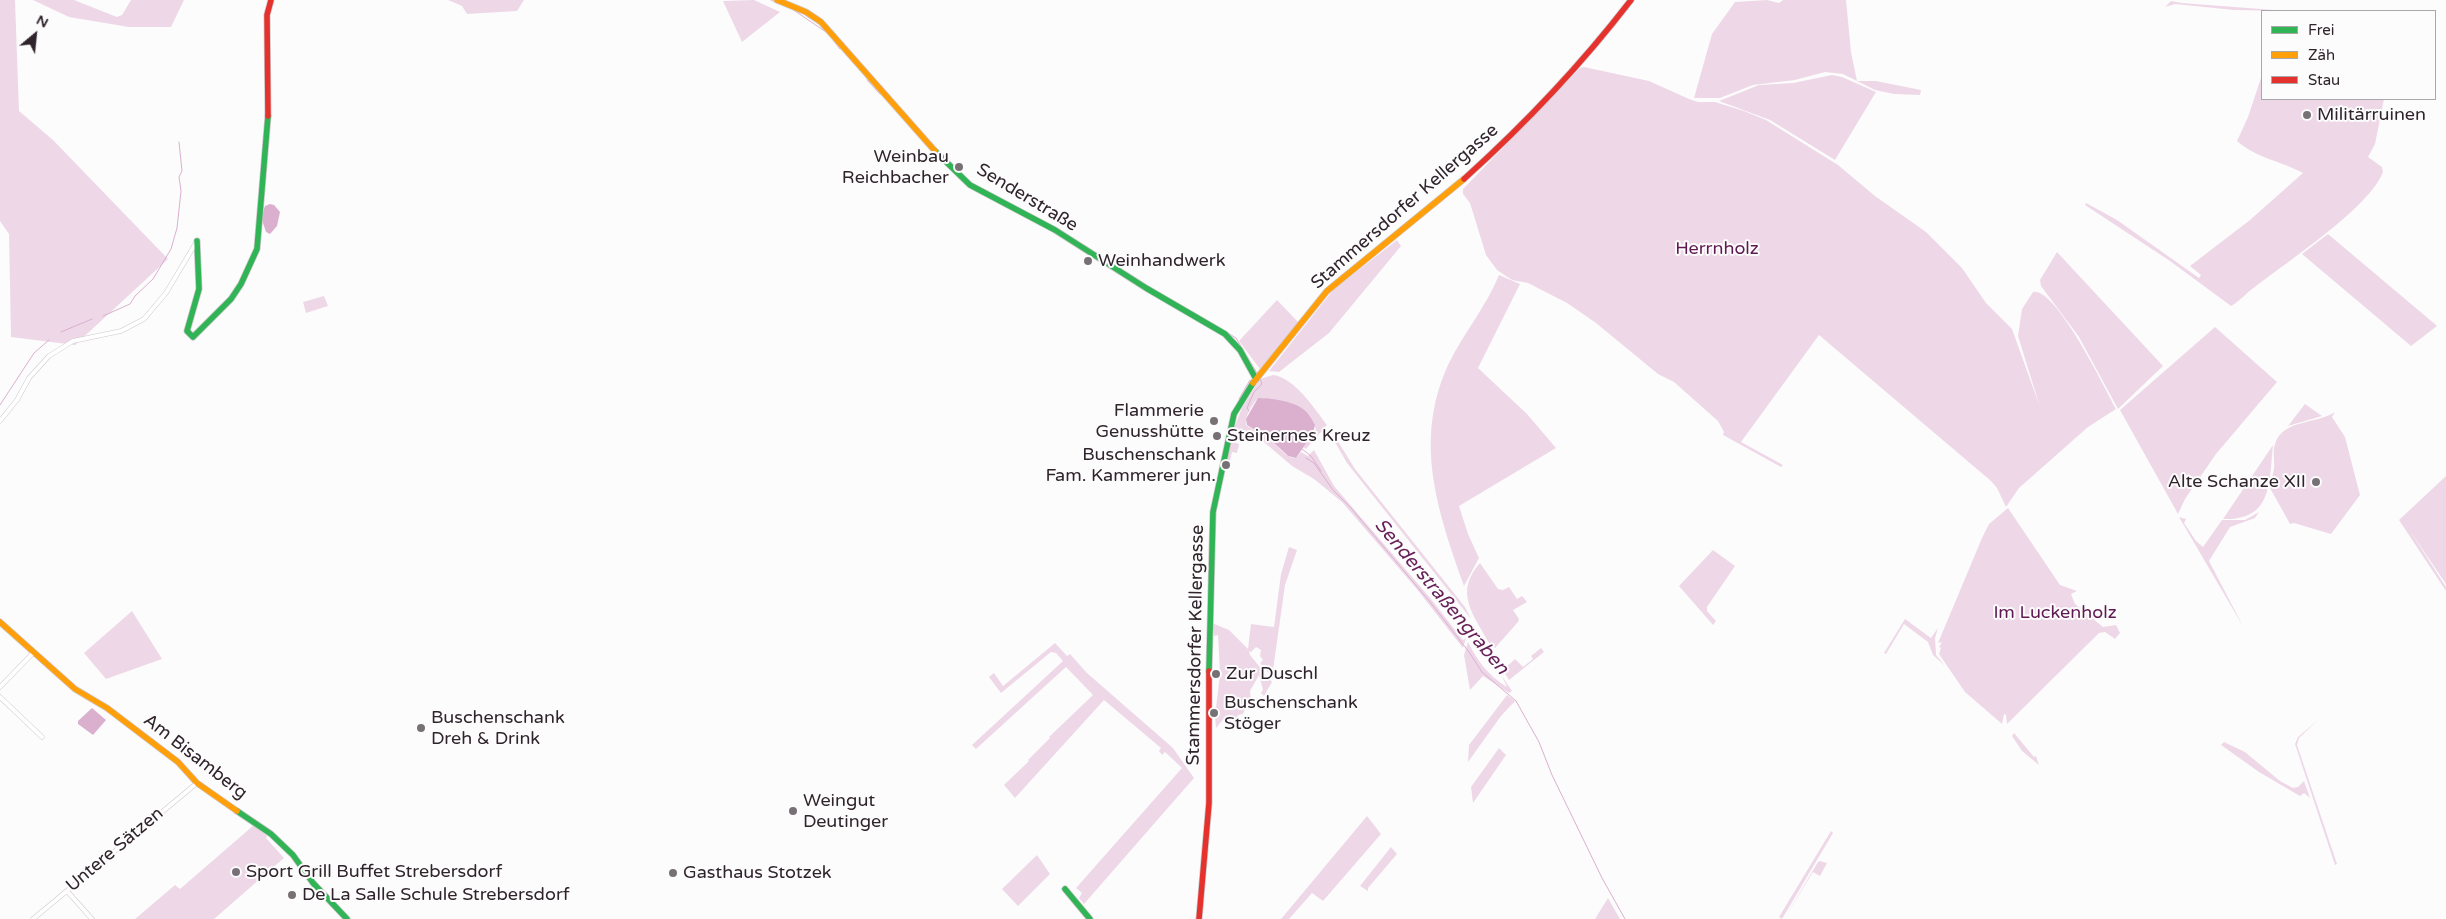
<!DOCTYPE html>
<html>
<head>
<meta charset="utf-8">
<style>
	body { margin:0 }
	#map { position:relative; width:2446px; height:919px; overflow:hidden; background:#fcfcfc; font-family:"Varela Round",sans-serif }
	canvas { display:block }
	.legend { position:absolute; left:2261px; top:10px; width:175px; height:90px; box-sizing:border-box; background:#fcfcfc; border:1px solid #aaa6a9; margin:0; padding:6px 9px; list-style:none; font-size:15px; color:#30242c }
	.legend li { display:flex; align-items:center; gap:10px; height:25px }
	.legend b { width:25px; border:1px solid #aaa6a9 }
	.north { position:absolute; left:10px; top:10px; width:50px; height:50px; -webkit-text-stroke:4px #fcfcfc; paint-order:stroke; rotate:28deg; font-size:14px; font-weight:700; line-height:20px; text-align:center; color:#30242c }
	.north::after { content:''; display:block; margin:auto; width:18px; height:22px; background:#30242c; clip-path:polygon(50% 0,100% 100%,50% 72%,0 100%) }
</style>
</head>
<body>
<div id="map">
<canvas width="2446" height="919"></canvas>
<ul class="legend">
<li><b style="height:6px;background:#30b455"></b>Frei</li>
<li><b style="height:6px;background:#ff9f0a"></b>Zäh</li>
<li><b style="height:6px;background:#e5322d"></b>Stau</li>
</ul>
<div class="north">N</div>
</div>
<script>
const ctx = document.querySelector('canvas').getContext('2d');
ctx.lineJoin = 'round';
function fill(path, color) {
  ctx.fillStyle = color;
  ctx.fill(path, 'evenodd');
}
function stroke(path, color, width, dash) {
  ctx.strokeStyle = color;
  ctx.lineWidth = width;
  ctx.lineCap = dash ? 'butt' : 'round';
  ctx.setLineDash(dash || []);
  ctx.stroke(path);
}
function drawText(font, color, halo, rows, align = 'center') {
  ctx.font = font + ' "Varela Round",sans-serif';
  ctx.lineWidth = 4;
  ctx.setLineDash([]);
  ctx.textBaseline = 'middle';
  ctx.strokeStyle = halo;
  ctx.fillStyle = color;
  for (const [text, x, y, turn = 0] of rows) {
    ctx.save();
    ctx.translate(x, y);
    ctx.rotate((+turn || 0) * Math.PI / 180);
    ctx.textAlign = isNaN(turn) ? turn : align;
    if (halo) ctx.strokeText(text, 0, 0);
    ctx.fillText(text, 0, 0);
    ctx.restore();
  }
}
fill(new Path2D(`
	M0,0H15L19,111L53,140L168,259L75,345L11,337L9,234L0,221Z
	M33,0H74L117,17L122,15L131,0H184L171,27H129L69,17Z
	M448,0H524L517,11L467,14L462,6Z
	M754,0L780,12L742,42L723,1Z
	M1767,0L1779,3L1783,0H1846L1851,52L1857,81H1876L1921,90L1920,95L1894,94L1875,90L1843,74L1825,72L1795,80L1753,85L1720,98H1694L1712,34L1735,2Z
	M2171,1L2182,3L2287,11L2234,10L2175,4L2165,7Z
	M1584,67L1649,81L1689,99L1698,102H1715L1744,111L1766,120L1838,165L1875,196L1926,232L1962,268L1986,303L2012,329L2040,407L2018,336L2022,309L2033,292C2056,287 2105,389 2116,409L2088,427L2019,488L2006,507L1997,488L1991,481L1819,335L1741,442L1783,465L1781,467L1723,435L1724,432L1718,421L1674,382L1658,374L1596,323L1567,303L1528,283L1512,280L1497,270L1486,255L1470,203L1463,194V189L1580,68Z
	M1832,75L1842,77L1876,92L1835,160L1770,120L1719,101L1759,85L1793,83Z
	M2262,75V99H2384L2375,144L2368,157L2382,167L2383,172C2370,207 2287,262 2255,287C2247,292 2239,302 2231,306L2170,261L2085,205L2086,203L2117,220L2199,278L2201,275L2190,266L2250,220L2303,173C2281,161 2256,158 2237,141L2248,117Z
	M2328,234L2436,325L2437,326L2411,346L2302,254Z
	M1397,240L1401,246L1329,333L1279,372L1269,371L1333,290Z
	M2057,252L2163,366L2118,409L2079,337L2041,286L2040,280Z
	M1499,275L1520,284L1478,368L1527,414L1556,448L1459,506L1468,534L1479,558L1464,586C1438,512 1413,442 1448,365C1463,334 1486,307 1499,275Z
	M324,296L328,306L306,313L303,302Z
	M1277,300L1298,322L1260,369L1239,341Z
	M2215,327L2277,382L2216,454L2185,499L2178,514L2120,410Z
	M1273,375C1295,378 1314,408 1327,425L1306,449L1303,447L1316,429L1305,410L1263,398H1258C1252,405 1245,415 1246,425C1254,430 1263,435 1271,440C1279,446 1284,458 1296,458L1301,452L1308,456L1314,450L1334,486L1431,599L1463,640L1466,638L1463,648L1416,588L1342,502L1314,479L1292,466L1258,437L1234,428L1242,408L1260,379Z
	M2305,404L2322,416L2288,426Z
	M2335,412L2332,417L2345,437L2360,495L2331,534L2294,523L2290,524L2270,488C2271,481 2273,475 2274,468C2275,461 2272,452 2275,444C2282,419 2318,424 2335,412Z
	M1232,431L1241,433V436L1236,435L1234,442L1239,444L1237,453L1232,452L1229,465L1226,464Z
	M1334,435L1355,469L1465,607L1471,619L1347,463L1332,437Z
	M2273,445C2269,482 2273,521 2223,519Z
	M2446,476V584L2410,531L2446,587V591L2399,520Z
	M2008,508L2060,585L2077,591L2071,594L2075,604L2103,627L2116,625L2120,633L2115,639L2105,632L2099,633L2007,724L2006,715L2004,714L2002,724L1965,692L1939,654L1941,648L1939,647L1942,642L1938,643L1982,538L1989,524Z
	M2259,512L2255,518L2230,527L2209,561L2244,628L2179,517L2186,519L2184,523L2196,541L2203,547L2222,520H2245Z
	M1289,547L1297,550L1285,585L1272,677L1260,663L1263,660L1260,656L1261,650L1256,647L1251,652L1249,651L1250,655L1272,682L1264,696L1261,693L1263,690L1259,675L1250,691L1251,702L1246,706L1243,704L1245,709L1243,714L1238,715L1235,722L1231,723L1225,717L1216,728L1215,716L1220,674L1218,635L1214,636L1212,623L1229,630L1248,649L1251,624L1274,627L1281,574Z
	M1713,550L1735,566L1707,607V611L1716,621L1713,625L1679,586Z
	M1480,563L1498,589L1503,590L1509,587L1517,599L1522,596L1527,602L1513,610L1519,619L1518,622L1495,648L1490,645C1474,615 1453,593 1480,563Z
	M132,611L162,659L106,679L84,653Z
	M1905,619L1931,638L1938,628L1935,638L1936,655L1945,666L1933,655L1928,642L1904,624L1886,654L1884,653Z
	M1468,642C1478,662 1488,675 1507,687L1502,676L1512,691L1509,693L1483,676L1470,690L1464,655Z
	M1055,643L1067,656L1070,654L1087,673L1173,748L1194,778L1084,904L1079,898L1082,893L1076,888L1182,768L1165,752L1162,755L1159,751L1161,748L1104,700L1015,798L1004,785L1029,761L1028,760L1050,738L1049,737L1093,695L1066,667L976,749L972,745L1063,661L1056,653L1051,652L1001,693L989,677L994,673L1003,686Z
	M1541,648L1544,652L1509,680L1503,670L1515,659L1523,667L1533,659L1531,656Z
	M1507,695L1515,701L1501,716L1468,762L1469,745Z
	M2318,720L2299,738L2297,745L2337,864L2335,865L2295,744L2298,737Z
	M2014,733L2034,757L2036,756L2039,765L2022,751L2012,736Z
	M2224,742L2245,752L2280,781L2293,788L2298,787L2304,781L2310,798L2304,793L2300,796L2259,772L2221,745Z
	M1499,748L1506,755L1473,803L1471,787Z
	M1367,816L1381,834L1323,901L1312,893L1289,919H1281Z
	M254,825L267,836L266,838L284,858L214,919H135L175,885L180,889Z
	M1831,831L1833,833L1782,919L1779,917Z
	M1391,847L1397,854L1368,888V891L1360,886Z
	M1037,855L1050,874L1018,906L1002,889Z
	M1820,861L1827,863L1820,876L1813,872L1784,919L1818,862Z
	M1608,898L1620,919H1595Z`), '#eed8e8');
fill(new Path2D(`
	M270,204L274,205L280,212L277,226L270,234L266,232L261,217L265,206Z
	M1258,398C1270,398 1293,401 1303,409C1308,412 1312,420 1315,425L1313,433L1296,458L1288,456L1271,440L1247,425L1246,419Z
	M92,708L106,720L93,735L78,724V721Z`), '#dab0ce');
stroke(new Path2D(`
	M771,0L779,4
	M792,9L826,32
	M833,40L840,49
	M867,80L880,94
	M1122,270L1159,293
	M1193,312L1236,338L1257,373
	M103,316L130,304L135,296L153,279L171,249L177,228L181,191L179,177L182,171L179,142
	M61,332L92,319
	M1239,399L1250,380
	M0,405L34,353L49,340
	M1249,411L1247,408L1254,392L1262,384L1259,376
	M1302,449L1311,456L1321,471
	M1306,458L1314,463L1333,490L1350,507L1430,602L1469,652L1482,672L1516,701L1539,742L1552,775L1602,878L1625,919`), '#dab0ce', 1);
const street = new Path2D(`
	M0,421L17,400L29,378L49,356L73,341L121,331L144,319L166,293L197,241
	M0,687L34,652
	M0,697L42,737
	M67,891L92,919
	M33,919L197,783`);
const fast = new Path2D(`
	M935,151L970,185L1055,230L1146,288L1225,334L1240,350L1256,379
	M197,241L199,289L187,331L193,337L231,299L241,284L257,249L268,116
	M1209,671L1213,512L1234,414L1253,383
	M237,811L271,834L293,855L313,883L347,919
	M1065,889L1090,919`);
const slow = new Path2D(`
	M777,0L806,12L821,22L935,151
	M1253,383L1327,291L1464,179
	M0,622L75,689L107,708L178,762L197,783L237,811`);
const jam = new Path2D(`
	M268,116L267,15L271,0
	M1464,179C1525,124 1581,65 1631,0
	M1199,919L1209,803V671`);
stroke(street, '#cec8cc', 5);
stroke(fast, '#cec8cc', 7);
stroke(slow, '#cec8cc', 7);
stroke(jam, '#cec8cc', 7);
stroke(street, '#fff', 4);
stroke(fast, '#30b455', 5.5);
stroke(slow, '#ff9f0a', 5.5);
stroke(jam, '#e5322d', 5.5);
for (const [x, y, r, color] of [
	[2307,115,5,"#777075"],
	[959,167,5,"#777075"],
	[1088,261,5,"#777075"],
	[1214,421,5,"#777075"],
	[1217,436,5,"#777075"],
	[1226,465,5,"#777075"],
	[2316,482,5,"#777075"],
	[1216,674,5,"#777075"],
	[1214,713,5,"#777075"],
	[421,728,5,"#777075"],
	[793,811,5,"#777075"],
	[236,872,5,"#777075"],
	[673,873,5,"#777075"],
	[292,895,5,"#777075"]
]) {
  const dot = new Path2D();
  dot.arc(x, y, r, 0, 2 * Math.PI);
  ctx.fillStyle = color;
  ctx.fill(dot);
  stroke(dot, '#fcfcfc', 2);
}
drawText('18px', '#30242c', '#fcfcfc', [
	["Militärruinen",2317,115],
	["Weinbau",949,157,"right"],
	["Reichbacher",949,178,"right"],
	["Weinhandwerk",1098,261],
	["Flammerie",1204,411,"right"],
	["Genusshütte",1204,432,"right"],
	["Steinernes Kreuz",1227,436],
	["Buschenschank",1216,455,"right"],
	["Fam. Kammerer jun.",1216,476,"right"],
	["Alte Schanze XII",2306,482,"right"],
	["Zur Duschl",1226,674],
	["Buschenschank",1224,703],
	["Stöger",1224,724],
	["Buschenschank",431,718],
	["Dreh & Drink",431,739],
	["Weingut",803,801],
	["Deutinger",803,822],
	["Sport Grill Buffet Strebersdorf",246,872],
	["Gasthaus Stotzek",683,873],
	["De La Salle Schule Strebersdorf",302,895]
], 'left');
drawText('18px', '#30242c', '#fcfcfc', [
	["Senderstraße",1027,198,31],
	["Stammersdorfer Kellergasse",1405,207,-41],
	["Stammersdorfer Kellergasse",1196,645,-89],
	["Am Bisamberg",195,757,38],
	["Untere Sätzen",115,850,-40]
]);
drawText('18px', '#601852', '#fcfcfc', [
	["Herrnholz",1717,249],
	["Im Luckenholz",2055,613]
]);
drawText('italic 19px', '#671f59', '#fcfcfc', [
	["Senderstraßengraben",1441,597,50]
]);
</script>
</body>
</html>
